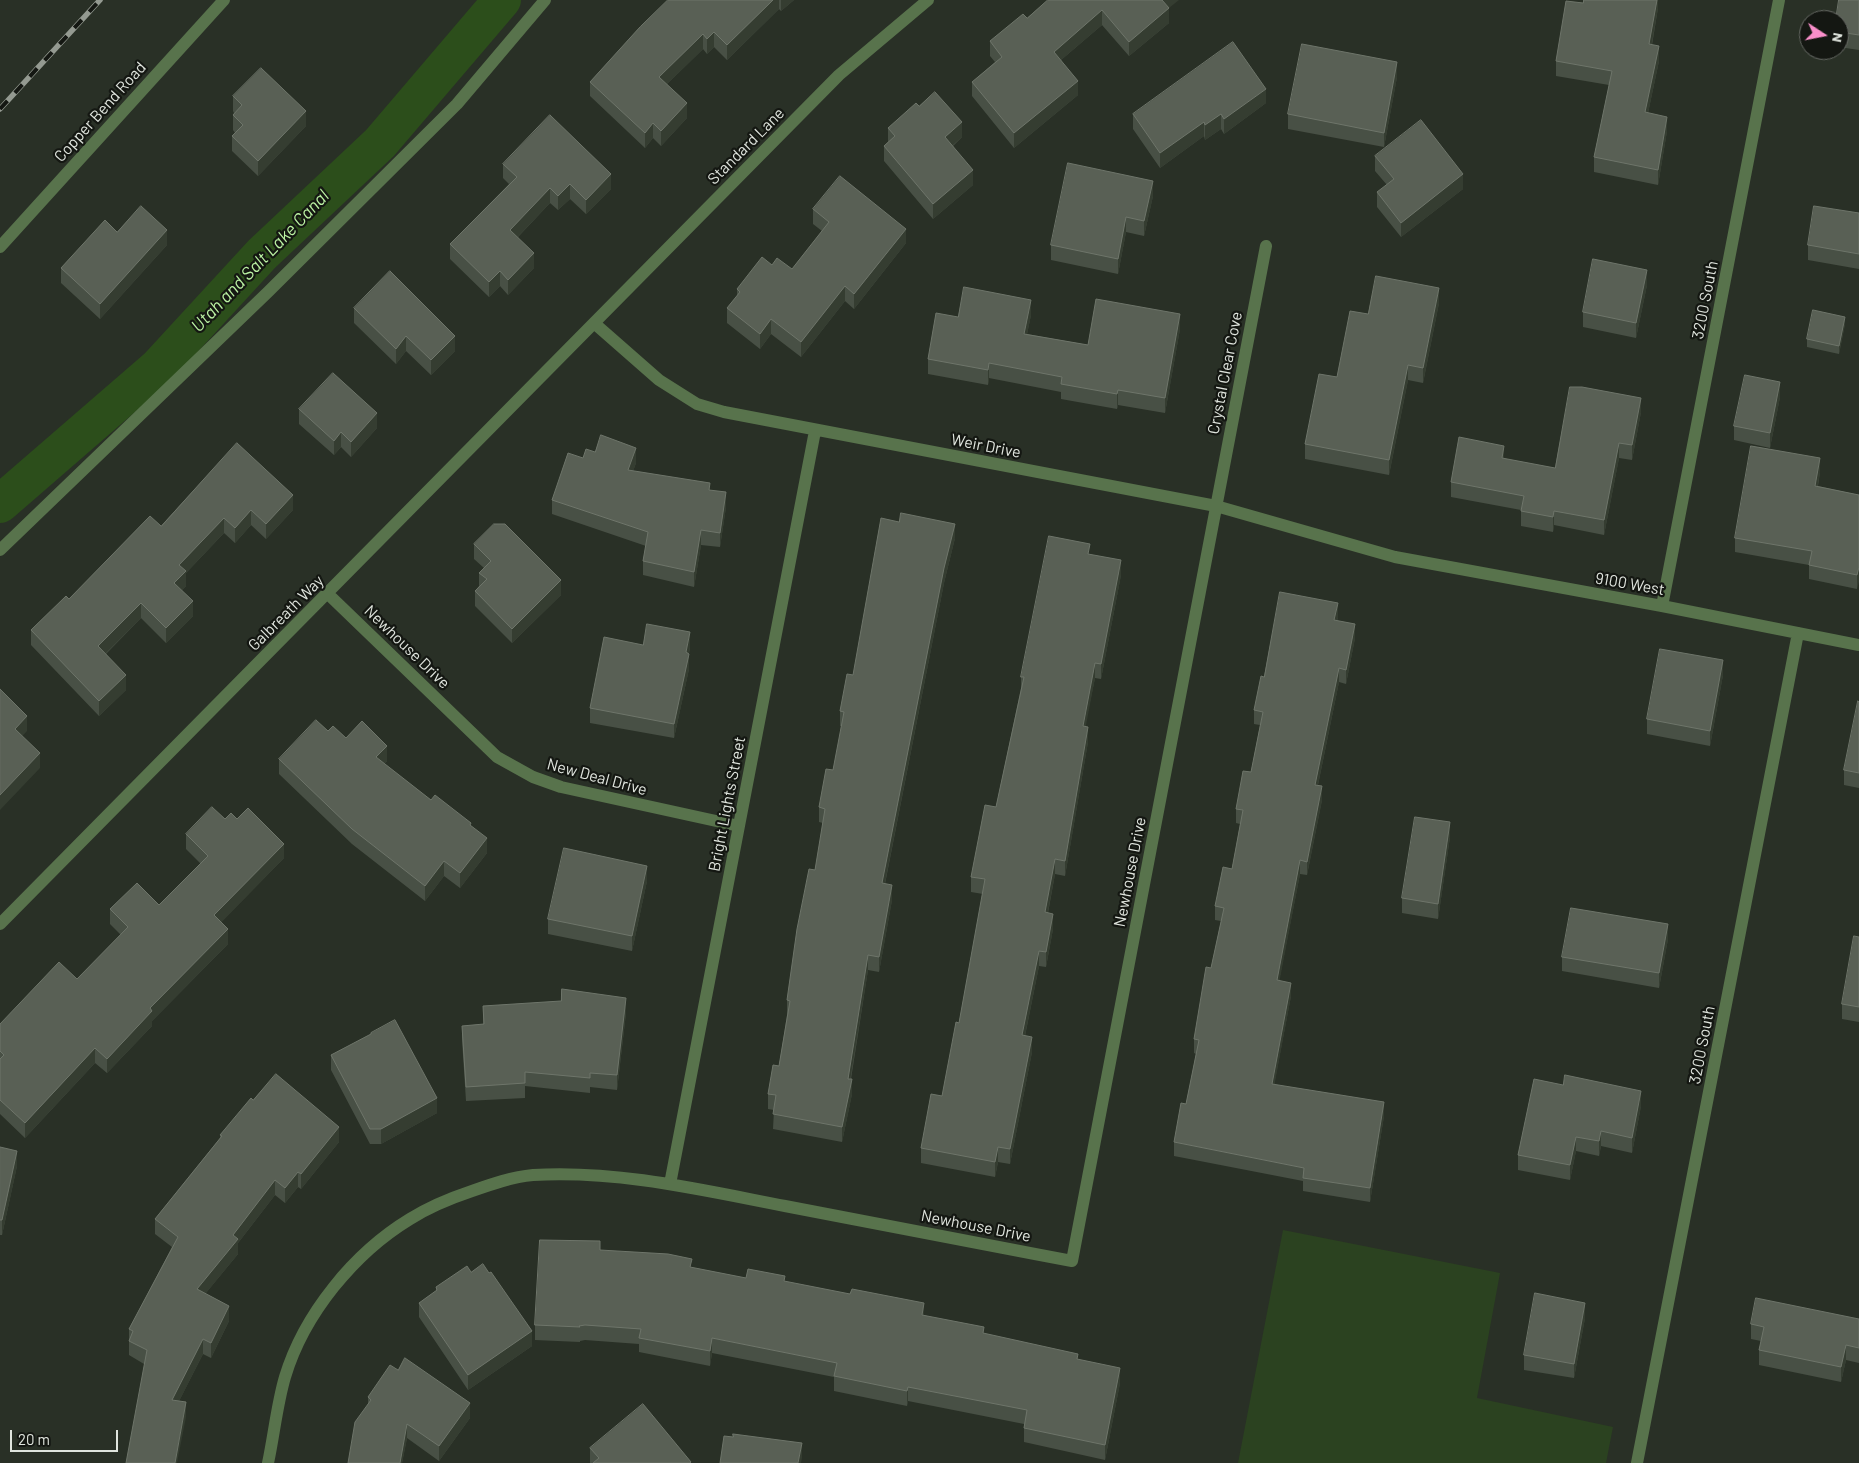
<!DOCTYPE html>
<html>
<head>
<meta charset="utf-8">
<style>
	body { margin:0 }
	#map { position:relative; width:1859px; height:1463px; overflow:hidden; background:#293026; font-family:Barlow,sans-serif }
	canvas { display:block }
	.north { position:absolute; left:1799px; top:10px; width:50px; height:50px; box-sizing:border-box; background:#141712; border:1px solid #666964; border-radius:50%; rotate:101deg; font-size:14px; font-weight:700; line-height:20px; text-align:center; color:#e0e5de }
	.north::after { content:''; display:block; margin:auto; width:18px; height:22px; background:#f98fca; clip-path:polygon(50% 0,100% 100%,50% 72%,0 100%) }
	.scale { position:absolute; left:10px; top:1430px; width:108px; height:22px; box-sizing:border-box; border:2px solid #e0e5de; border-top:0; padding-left:6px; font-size:15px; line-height:18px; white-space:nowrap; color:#e0e5de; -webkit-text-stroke:4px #141712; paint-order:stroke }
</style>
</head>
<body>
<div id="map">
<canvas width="1859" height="1463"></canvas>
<div class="north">N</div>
<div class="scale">20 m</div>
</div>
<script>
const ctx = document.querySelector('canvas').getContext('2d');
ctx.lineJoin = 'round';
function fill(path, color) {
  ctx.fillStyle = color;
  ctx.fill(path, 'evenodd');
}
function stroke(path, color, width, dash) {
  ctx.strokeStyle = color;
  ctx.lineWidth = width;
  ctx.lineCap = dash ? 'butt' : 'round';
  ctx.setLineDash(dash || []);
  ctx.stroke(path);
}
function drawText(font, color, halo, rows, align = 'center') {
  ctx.font = font + ' Barlow,sans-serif';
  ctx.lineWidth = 4.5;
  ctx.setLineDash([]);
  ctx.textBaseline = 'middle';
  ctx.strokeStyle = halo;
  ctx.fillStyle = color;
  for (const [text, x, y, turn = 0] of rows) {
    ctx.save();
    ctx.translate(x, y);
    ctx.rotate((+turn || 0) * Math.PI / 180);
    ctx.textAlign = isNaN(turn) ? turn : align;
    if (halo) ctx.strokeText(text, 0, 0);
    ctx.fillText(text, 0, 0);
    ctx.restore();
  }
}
fill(new Path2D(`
	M1283,1230L1500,1273L1477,1398L1613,1427L1606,1463H1238Z`), '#2b4220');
stroke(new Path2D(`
	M0,504L158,367L262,254L380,143L502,0`), '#2c4e1b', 38);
stroke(new Path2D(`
	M0,550L268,292L457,104L545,0`), '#58734c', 12);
stroke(new Path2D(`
	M594,323L659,380L697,404L724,412L1216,506L1395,557L1662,606L1859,645
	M328,594L497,757L533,777L561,787L739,826
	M1662,606L1779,0
	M0,924L839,75L928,0
	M670,1184L815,431
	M268,1463C274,1435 277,1404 285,1377C304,1314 354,1253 410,1219C429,1207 451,1198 472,1191C492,1184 512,1177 533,1175C618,1170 702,1190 785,1206C880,1224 976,1243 1072,1261L1266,246
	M1637,1463L1798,633`), '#58734c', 12);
stroke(new Path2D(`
	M0,247L224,0`), '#58734c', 12);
const rail = new Path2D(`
	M0,109L100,0`);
stroke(rail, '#949a91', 5.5);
stroke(rail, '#141712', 4, [11]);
fill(new Path2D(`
	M668,0H794L781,11L779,9L727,60L714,47L707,54L703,49L667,84L687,118L661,146L653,138L645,148L590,96V82Z
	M1048,0L1169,8V23L1129,56L1102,25L1061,60L1078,95L1014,148L972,96V82L995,62L990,56V41L1027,18Z
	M1658,0V8L1652,45L1659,61L1648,113L1667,131L1658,185L1594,172V157L1609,85L1556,76V61L1583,3Z
	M1859,0V50L1839,47V20Z
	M1397,77L1384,147L1288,129V114Z
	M233,96L306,126L258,176L232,151V136L235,133L233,130V115L234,113L233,111Z
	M1266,103L1224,134L1221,129L1205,140L1204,136L1160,168L1133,129V114Z
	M919,106L962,137L953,146L973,185L933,219L884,161V146L888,142V128Z
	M1375,156L1463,189L1401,237L1377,207V192L1387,185L1375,171Z
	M503,164L611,189L586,214L570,199L558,210L550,203L518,237L534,268L508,295L500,286L489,297L450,259V244L509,184L503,178Z
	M1153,196L1144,236L1126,232L1118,274L1051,260V245Z
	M813,209L906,243L854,309L845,301L801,357L771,334L760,349L727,323V308L737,296V289L772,265L792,269L822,231L813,224Z
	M1859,213V269L1808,260V245Z
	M117,232L167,245L100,319L61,283V268Z
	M1647,285L1636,338L1583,327V312Z
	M1439,303L1423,383L1408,380L1389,475L1305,459V444L1368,314Z
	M354,308L455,351L431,375L406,351L396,364L354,323Z
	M1031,315L1027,334L1088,345L1180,329L1165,413L1118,405L1117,409L1061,399V392L989,378L988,385L928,374V359L958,317Z
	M1845,324L1839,354L1807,347V339Z
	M1780,397L1770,448L1734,440V426Z
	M299,409L377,428L351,457L341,447L334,455L299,424Z
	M1641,412L1632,460L1619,458L1604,535L1554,525L1553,532L1521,526V510L1451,497V482L1504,459L1555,468Z
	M237,443L293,510L266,539L251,525L235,543L224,533L186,573V586L182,590L193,616L166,643L141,618L106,654L126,690L99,716L31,645V630L161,526Z
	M595,452L636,463L633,471L710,490L726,507L720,547L701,545L694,587L643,575V561L646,546L552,514V500L583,458Z
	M1820,472L1818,486L1859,495L1857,589L1809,579V565L1735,552V538Z
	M955,538L944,583L885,884L892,900L879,972L868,970L851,1079L852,1094L842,1142L773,1129L774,1110L768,1109V1094L779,1066L787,1015V1000L815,870L823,823L819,822V807L833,770L842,726H840V711L853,675Z
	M474,544L561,595L512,643L475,606V591L479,586V573L484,568L474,559Z
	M1090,554L1121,575L1101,679L1095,678L1085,726L1088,742L1065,876L1055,874L1048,913L1053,929L1046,967L1039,966L1025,1036L1032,1052L1010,1164L998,1162L995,1177L921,1163V1148L942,1096L959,1023L983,894L971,892V877L996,807L1021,688V677Z
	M1338,617L1337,621L1355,638L1346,684L1339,682L1318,785L1322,800L1307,875L1300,874L1279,981L1291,996L1274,1085L1384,1116L1370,1202L1303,1191V1181L1174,1156V1142L1186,1104L1196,1054L1194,1053V1039L1211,968L1221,921L1215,920V906L1232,869L1240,824L1236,823V809L1251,772L1260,725L1254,724V710L1264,677Z
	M643,645L690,647L689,654V669L674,738L590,723V708Z
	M1723,675L1710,746L1647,734V719Z
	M1859,702V788L1844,785V770Z
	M328,731L346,738L387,761L384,764L431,800L471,826L487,853L460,888L444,876L425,901L352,844L279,774V759Z
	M225,819H237L284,858L221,922L228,944L152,1021V1026L107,1073L95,1063L25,1138L0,1114V1024L77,979L121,935L110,924V909L159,905L201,864L186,849V834Z
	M1450,837L1438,919L1402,913V898Z
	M647,881L632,951L548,934V919Z
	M1859,937V1022L1842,1019V1004Z
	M1668,939L1659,988L1562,971V957Z
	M483,1006L626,1013L617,1090L590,1087V1093L525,1086V1098L466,1101L462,1040V1026L483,1024Z
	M371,1033L437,1113L381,1144H370L331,1070V1055L371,1035Z
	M253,1100L339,1142L301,1189L298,1187L285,1203L275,1195L238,1243V1254L205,1294L229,1321L211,1358L203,1354L179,1401L186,1417L144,1364L129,1355V1329L172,1247L155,1234V1219L220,1138V1135Z
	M1641,1106L1632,1153L1601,1146L1599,1156L1576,1151L1570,1180L1518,1170V1155Z
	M0,1147L17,1166L2,1235H0Z
	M600,1250L746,1278L785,1282L924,1315L984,1334L1078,1360L1120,1383L1105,1460L1024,1442V1424L908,1401L907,1406L834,1391V1377L712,1353L710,1366L639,1352V1344L585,1340L580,1341V1342L535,1340V1325Z
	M471,1272L532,1346L468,1390L419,1317V1303L436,1291V1287Z
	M1585,1318L1574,1378L1524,1370V1355Z
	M1859,1319V1363L1846,1360L1841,1382L1759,1365V1350L1761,1341L1751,1339V1324Z
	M368,1397L470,1418L439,1461L407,1438L402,1463H348L368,1404Z
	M590,1448L691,1463H590Z`), '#485045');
fill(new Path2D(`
	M773,0H779V9L727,60V45Z
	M781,0H794L781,11Z
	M1161,0H1179L1169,8Z
	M1657,0H1658V8L1649,59V44Z
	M1169,8V23L1129,56V42Z
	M1102,10V25L1054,66V52Z
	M714,32V47L707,54V39Z
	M703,34V49L659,92V77Z
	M1659,46V61L1645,127V112Z
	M1397,62V77L1384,147V133Z
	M1078,81V95L1014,148V133Z
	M1266,89V103L1224,134V119Z
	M687,103V118L661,146V131Z
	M306,111V126L258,176V161Z
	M1221,114V129L1205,140V125Z
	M1667,117V131L1658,185V170Z
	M962,122V137L945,152V137Z
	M1204,122V136L1160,168V153Z
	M653,123V138L645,148V133Z
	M973,170V185L933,219V204Z
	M611,174V189L586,214V200Z
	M1463,174V189L1401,237V223Z
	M1153,181V196L1144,236V221Z
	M570,184V199L558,210V196Z
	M550,188V203L510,245V230Z
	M1126,217V232L1118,274V259Z
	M906,229V243L854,309V294Z
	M167,230V245L100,319V304Z
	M534,253V268L508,295V280Z
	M1647,270V285L1636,338V323Z
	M500,271V286L489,297V282Z
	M845,286V301L801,357V342Z
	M1439,288V303L1423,383V368Z
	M1031,300V315L1024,349V334Z
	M1180,314V329L1165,413V398Z
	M1845,317V324L1839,354V346Z
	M771,319V334L760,349V334Z
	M406,336V351L396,364V349Z
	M455,336V351L431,375V360Z
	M989,363V378L988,385V370Z
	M1408,365V380L1389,475V460Z
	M1780,382V397L1770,448V433Z
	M1118,390V405L1117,409V394Z
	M1641,398V412L1632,460V445Z
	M377,413V428L351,457V442Z
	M341,432V447L334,455V441Z
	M1619,443V458L1604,535V520Z
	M1504,446V461L1502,458Z
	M636,448V463L628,485V470Z
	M1820,458V472L1815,500V486Z
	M726,492V507L720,547V533Z
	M293,495V510L266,539V524Z
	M251,510V525L235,543V528Z
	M1554,511V525L1553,532V517Z
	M224,518V533L186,573V586L174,598V583L179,565Z
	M955,524V538L944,583L882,898V883L944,568Z
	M701,530V545L694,587V572Z
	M1121,560V575L1101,679V664Z
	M1859,567V582L1857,589V575Z
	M561,580V595L512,643V629Z
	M193,601V616L166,643V628Z
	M141,603V618L98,661V646Z
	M1338,603V617L1334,634V620Z
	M1355,624V638L1346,684V670Z
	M690,632V647L686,667V652Z
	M689,654V669L674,738V724Z
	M1723,660V675L1710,746V731Z
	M1095,663V678L1083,741V726Z
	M1339,668V682L1315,799V785Z
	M126,675V690L99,716V701Z
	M27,716V731L15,744V729Z
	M1088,727V742L1065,876V861Z
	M387,746V761L376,772V757Z
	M40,753V768L0,810V795Z
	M1322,786V800L1307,875V862Z
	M1450,822V837L1438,919V904Z
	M487,838V853L460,888V873Z
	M284,844V858L214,930V915Z
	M1055,859V874L1045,927V912Z
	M1300,860V874L1277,994V980Z
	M444,861V876L425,901V886Z
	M647,866V881L632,951V936Z
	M892,885V900L879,972V957Z
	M1053,914V929L1046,967V952Z
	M1668,924V939L1659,988V973Z
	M228,929V944L152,1021V1026L107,1073V1059L150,1008Z
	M1039,951V966L1022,1050V1035Z
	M868,955V970L848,1093V1079Z
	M1291,983V996L1272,1098V1084Z
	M626,998V1013L617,1090V1075Z
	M1032,1037V1052L1010,1164V1149Z
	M95,1048V1063L25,1138V1123Z
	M852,1079V1094L842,1142V1127Z
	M1641,1091V1106L1632,1153V1138Z
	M437,1098V1113L381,1144V1129Z
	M1384,1102V1116L1370,1202V1188Z
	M339,1127V1142L301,1189V1174Z
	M1601,1131V1146L1599,1156V1141Z
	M1576,1137V1151L1570,1180V1165Z
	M998,1147V1162L995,1177V1162Z
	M17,1151V1166L2,1235V1220Z
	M298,1172V1187L285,1203V1188Z
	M275,1180V1195L238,1243V1254L197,1304V1289L233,1235Z
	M924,1303V1318L922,1315Z
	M1585,1303V1318L1574,1378V1364Z
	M229,1306V1321L211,1358V1343Z
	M532,1331V1346L468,1390V1375Z
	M712,1338V1353L710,1366V1351Z
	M203,1339V1354L172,1415V1400Z
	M1846,1345V1360L1841,1382V1367Z
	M1120,1368V1383L1105,1460V1445Z
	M908,1387V1401L907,1406V1391Z
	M186,1402V1417L177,1463H175Z
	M470,1403V1418L439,1461V1446Z
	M407,1424V1438L402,1463H400Z
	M802,1443V1458L801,1463H798Z`), '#353d31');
const building = new Path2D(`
	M668,0H773L727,45L714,32L707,39L703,34L659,77L687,103L661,131L653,123L645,133L590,82L640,27Z
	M1048,0H1162L1169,8L1129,42L1102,10L1054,52L1078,81L1014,133L972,82L1002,57L990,41L1023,14L1027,18Z
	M1584,0H1657L1649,44L1659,46L1645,112L1667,117L1658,170L1594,157L1612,71L1556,61L1566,1L1583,3Z
	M1839,0H1859V35L1839,32V20H1836Z
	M1233,42L1266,89L1224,119L1221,114L1205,125L1204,122L1160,153L1133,114Z
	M1302,44L1397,62L1384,133L1288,114Z
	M261,68L306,111L258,161L232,136L243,125L233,115L242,105L233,96Z
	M935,92L962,122L945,137L973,170L933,204L884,146L895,136L888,128L916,103L919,106Z
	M550,115L611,174L586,200L570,184L558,196L550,188L510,230L534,253L508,280L500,271L489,282L450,244L517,177L503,164Z
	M1421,120L1463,174L1401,223L1377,192L1394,179L1375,156Z
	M1068,163L1153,181L1144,221L1126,217L1118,259L1051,245Z
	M840,176L906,229L854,294L845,286L801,342L771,319L760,334L727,308L740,292L737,289L762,257L772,265L777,258L792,269L829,222L813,209Z
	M141,206L167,230L100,304L61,268L105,220L117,232Z
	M1814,206L1859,213V254L1808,245Z
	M1593,259L1647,270L1636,323L1583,312Z
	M390,271L455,336L431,360L406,336L396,349L354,308Z
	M1376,276L1439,288L1423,368L1408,365L1389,460L1305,444L1319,374L1337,377L1350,311L1368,314Z
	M964,287L1031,300L1024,334L1088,345L1096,299L1180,314L1165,398L1118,390L1117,394L1061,384L1062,377L989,363L988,370L928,359L936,313L958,317Z
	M1813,310L1845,317L1839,346L1807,339Z
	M333,373L377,413L351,442L341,432L334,441L299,409Z
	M1745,375L1780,382L1770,433L1734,426Z
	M1570,387H1582L1641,398L1632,445L1619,443L1604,520L1554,511L1553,517L1521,511L1524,496L1451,482L1459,437L1504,446L1502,458L1555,468Z
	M601,435L636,448L628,470L710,483L709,490L726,492L720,533L701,530L694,572L643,561L648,532L552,500L568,453L583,458L586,449L595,452Z
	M237,443L293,495L266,524L251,510L235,528L224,518L179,565L186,571L174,583L193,601L166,628L141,603L98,646L126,675L99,701L31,630L66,596L69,599L150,516L161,526Z
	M1751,446L1820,458L1815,486L1859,495V567L1857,575L1809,565L1812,551L1735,538Z
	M901,513L955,524L944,568L882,883L892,885L879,957L868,955L848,1079H852L842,1127L773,1114L776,1095L768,1094L773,1065L779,1066L790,1001L787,1000L797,929L809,869L815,870L825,809L819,807L826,769L833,770L844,712L840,711L847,674L853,675L881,518L899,522Z
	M494,524H505L561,580L512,629L475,591L487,579L479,573L491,561L474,544Z
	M1049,536L1090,544L1088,554L1121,560L1101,664L1095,663L1083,726L1088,727L1065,861L1055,859L1045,912L1053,914L1046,952L1039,951L1022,1035L1032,1037L1010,1149L998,1147L995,1162L921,1148L931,1094L942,1096L956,1022L959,1023L985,879L971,877L985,805L996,807L1024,677H1021Z
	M1280,592L1338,603L1334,620L1355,624L1346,670L1339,668L1315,785L1322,786L1307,862L1300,860L1277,980L1291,983L1272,1084L1384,1102L1370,1188L1303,1178L1304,1168L1174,1142L1181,1103L1186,1104L1199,1040L1194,1039L1206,967L1211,968L1224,908L1215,906L1223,867L1232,869L1243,810L1236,809L1243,771L1251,772L1263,712L1254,710L1261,676L1264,677Z
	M647,624L690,632L686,652L689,654L674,724L590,708L604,637L643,645Z
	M1660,649L1723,660L1710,731L1647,719Z
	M0,689L27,716L15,729L40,753L0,795Z
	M1858,701L1859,702V773L1844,770Z
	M316,720L328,731L333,726L346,738L362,721L387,746L376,757L431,800L435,795L471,823L470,825L487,838L460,873L444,861L425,886L352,829L279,759Z
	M212,807L225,819L231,813L237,819L248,808L284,844L214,915L228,929L150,1008L152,1011L107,1059L95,1048L25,1123L0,1100V1059L4,1055L0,1051V1024L59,962L77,979L128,927L110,909L137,883L159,905L208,856L186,834Z
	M1415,817L1450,822L1438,904L1402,898Z
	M564,848L647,866L632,936L548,919Z
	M1571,908L1668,924L1659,973L1562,957Z
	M1854,936L1859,937V1007L1842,1004Z
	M562,989L626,998L617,1075L590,1073V1078L525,1072V1083L466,1087L462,1026L484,1024L483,1006L561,1001Z
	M395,1020L437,1098L381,1129H370L331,1055L371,1034V1033Z
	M276,1074L339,1127L301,1174L298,1172L285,1188L275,1180L233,1235L238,1239L197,1289L229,1306L211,1343L203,1339L172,1400L186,1402L175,1463H126L147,1350L129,1341L133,1331L129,1329L178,1237L155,1219L222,1136L220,1135L251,1098L253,1100Z
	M1565,1075L1641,1091L1632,1138L1601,1131L1599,1141L1576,1137L1570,1165L1518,1155L1534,1079L1563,1085Z
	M0,1147L17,1151L2,1220H0Z
	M540,1240L600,1241V1250L668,1254L692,1259L690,1267L746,1278L748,1269L785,1276L784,1281L850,1294L852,1289L924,1303L922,1315L984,1327L983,1333L1078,1354L1077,1359L1120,1368L1105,1445L1024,1428L1027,1410L908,1387L907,1391L834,1376L837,1363L712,1338L710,1351L639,1338L641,1329L585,1325L579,1326L580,1327L535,1325Z
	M483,1264L489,1273L491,1272L532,1331L468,1375L419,1303L437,1290L436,1287L467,1266L471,1272Z
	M1535,1293L1585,1303L1574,1364L1524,1355Z
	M1756,1298L1859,1319V1348L1846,1345L1841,1367L1759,1350L1764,1327L1751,1324Z
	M405,1358L470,1403L439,1446L407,1424L400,1463H348L355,1422L371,1400L368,1397L390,1365L398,1370Z
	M643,1404L691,1462L690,1463H593L599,1458L590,1448Z
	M733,1434L802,1443L798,1463H720L724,1436L733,1437Z`);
fill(building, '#596055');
stroke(building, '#6e756a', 1);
drawText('16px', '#e0e5de', '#141712', [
	["Copper Bend Road",100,112,-48],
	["Standard Lane",746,146,-45],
	["3200 South",1705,300,-79],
	["Crystal Clear Cove",1225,373,-79],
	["Weir Drive",986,446,11],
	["9100 West",1630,584,10],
	["Galbreath Way",286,613,-45],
	["Newhouse Drive",407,647,44],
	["New Deal Drive",597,777,15],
	["Bright Lights Street",727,804,-79],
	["Newhouse Drive",1130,872,-79],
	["3200 South",1702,1045,-79],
	["Newhouse Drive",976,1226,11]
]);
drawText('italic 18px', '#bbf2a3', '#141712', [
	["Utah and Salt Lake Canal",260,261,-46]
]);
</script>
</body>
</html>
